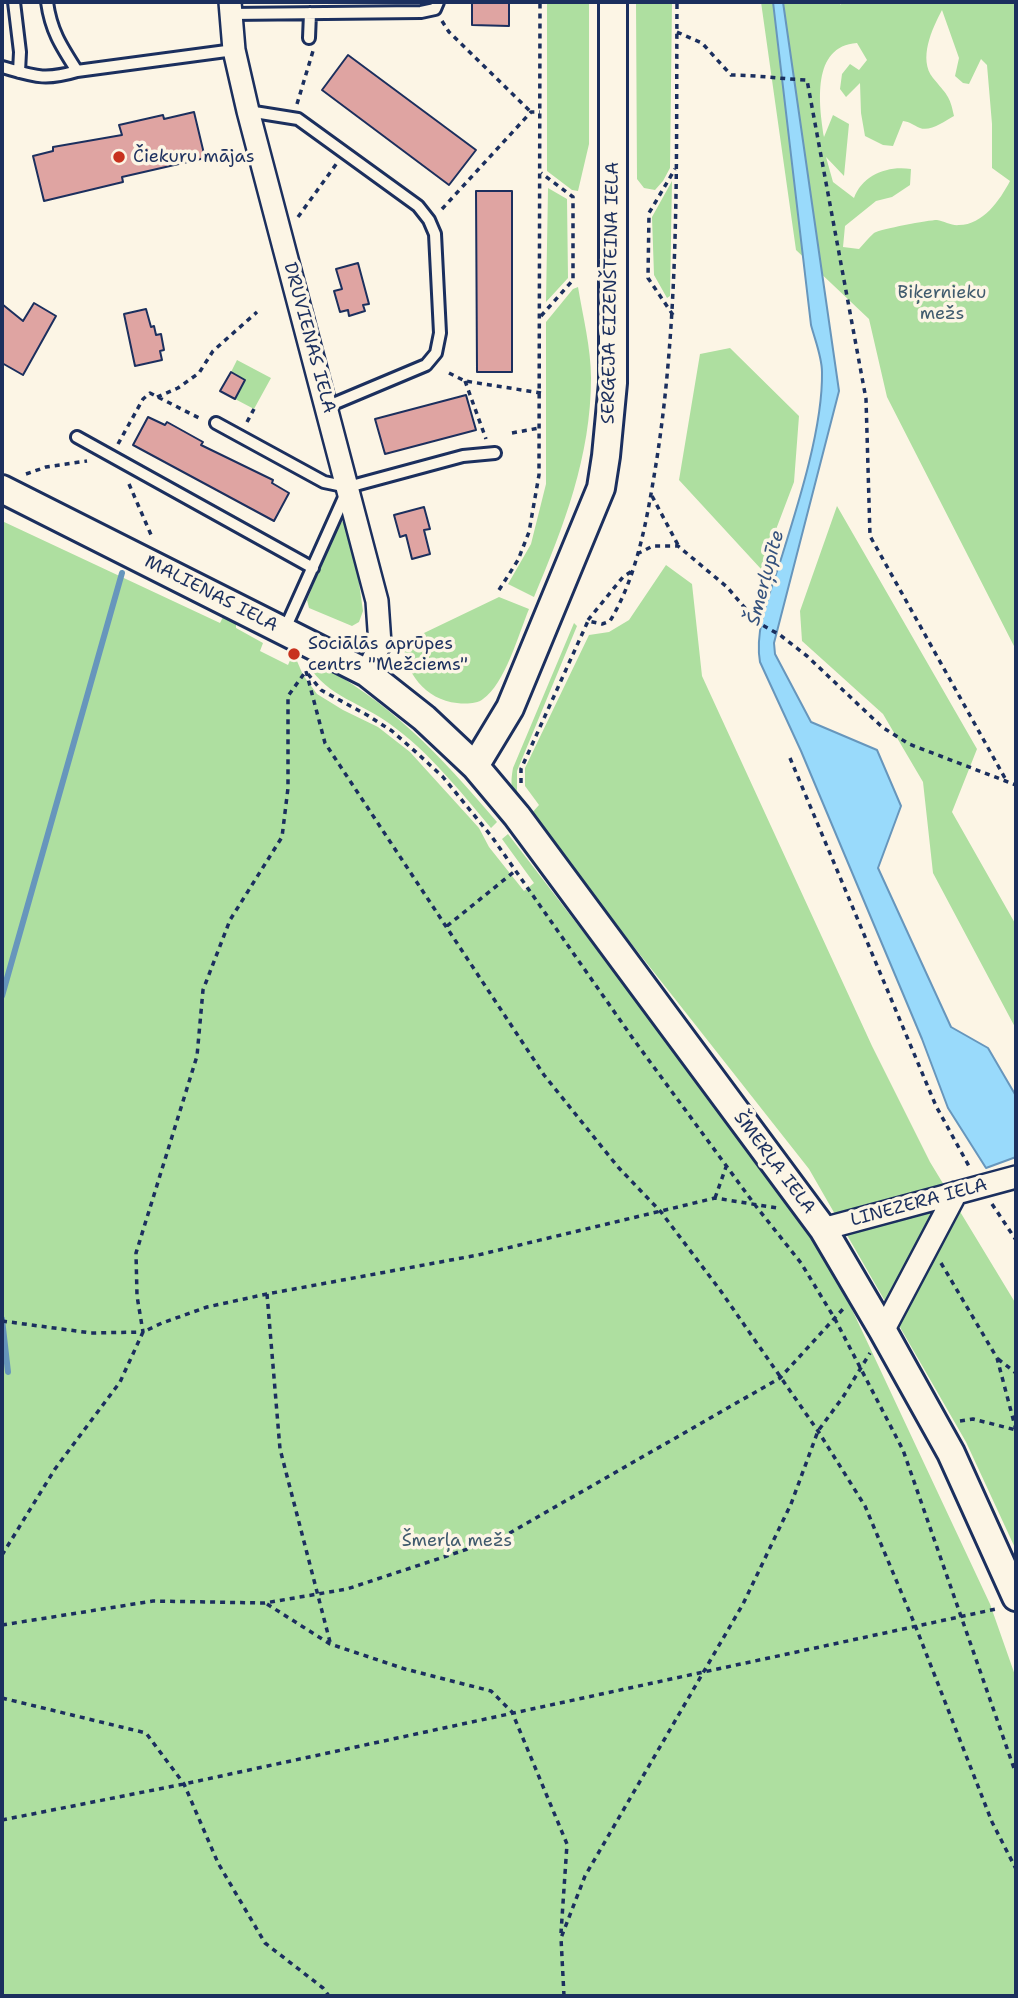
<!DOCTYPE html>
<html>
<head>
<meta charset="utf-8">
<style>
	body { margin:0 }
	#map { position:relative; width:1018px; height:1998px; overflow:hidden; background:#fcf5e5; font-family:"Shantell Sans",sans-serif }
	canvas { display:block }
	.frame { position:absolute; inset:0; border:4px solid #1b2f5e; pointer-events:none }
</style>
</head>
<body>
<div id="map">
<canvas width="1018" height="1998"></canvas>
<div class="frame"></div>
</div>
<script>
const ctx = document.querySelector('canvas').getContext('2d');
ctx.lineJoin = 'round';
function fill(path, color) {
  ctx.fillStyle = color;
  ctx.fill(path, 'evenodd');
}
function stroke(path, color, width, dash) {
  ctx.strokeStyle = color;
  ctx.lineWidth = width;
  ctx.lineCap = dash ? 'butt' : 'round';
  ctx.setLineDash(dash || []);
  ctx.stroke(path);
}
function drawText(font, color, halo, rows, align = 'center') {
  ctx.font = font + ' "Shantell Sans",sans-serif';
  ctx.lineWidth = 7;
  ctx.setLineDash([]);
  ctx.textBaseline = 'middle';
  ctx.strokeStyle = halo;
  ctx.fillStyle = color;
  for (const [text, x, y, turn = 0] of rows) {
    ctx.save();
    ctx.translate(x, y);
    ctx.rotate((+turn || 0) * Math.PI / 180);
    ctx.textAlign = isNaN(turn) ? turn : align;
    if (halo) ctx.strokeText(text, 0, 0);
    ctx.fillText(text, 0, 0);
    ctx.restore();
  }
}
fill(new Path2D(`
	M547,2H589V144L578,191L572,190L547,171Z
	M636,2H672L670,168L663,181L655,190L644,188L637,179Z
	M761,2H841L840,5L843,2H1016V650L887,397L869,319L796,250ZM942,10L959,58L955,76L963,83L969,84L981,59L987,65L992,124V168L1010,181C1000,200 983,225 959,225C952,226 944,221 937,220C929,220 880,229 874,233C868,238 864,244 859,249L843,247L845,226L876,201L892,197L910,185L911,169C888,165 862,175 854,198L833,182L826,157L844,176L849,124L833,115L824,137C819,105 811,46 857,43L867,60L859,70L850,64L842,74L840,89L846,97L860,83L861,113L865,136L883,145L893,146L903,121C910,122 913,125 920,128C930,132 945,121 954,116C950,95 946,94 933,78C918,59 932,29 942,10Z
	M672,181L670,296L667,298L654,275L652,217Z
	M548,188L567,199L568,278L546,302Z
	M578,287C583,317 591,348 591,378C591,456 564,526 534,597L508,584L531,544L546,484V322L573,289Z
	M730,348L799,416L794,482L761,569L679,480L700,354Z
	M237,360L271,378L254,409L235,399L245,380L231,372Z
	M837,506L977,749L952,812L1016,925V1029L933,873L923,782L883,714L802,641L800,611Z
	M347,520L351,526L363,611L359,622L352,626L309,608L307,600L338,524Z
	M2,521L220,623L223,617L236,623V628L263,643L260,651L288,665L291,658L297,661L303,675L317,694L343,710L378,727L410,752L479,828L489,847L524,891L534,883L502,839L508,834L819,1239L990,1604L1016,1678V1996H2Z
	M666,565L692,584L702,676L872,1046L930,1162L1016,1304V1550L966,1442L809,1169L530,815L539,805L525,786V768L589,635L609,632L629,620Z
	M499,597L529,609C519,633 505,684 483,699C477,704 465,704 457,703C426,700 403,672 404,641L424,633Z
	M574,623L577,626L517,771V791L523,801L520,804C511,792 510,784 513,768Z
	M311,660C389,700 441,756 497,822L491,828C460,791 429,752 390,724C362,703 328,697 308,665Z`), '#aedfa0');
const water = new Path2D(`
	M773,2H783L839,391L774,643L775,654L811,722L877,750L901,806L878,868L951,1027L988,1048L1016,1096V1157L986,1168L948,1108L922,1039L801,751L760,662C754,628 771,591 781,559C798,505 823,427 822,372C822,357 815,340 811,325Z`);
fill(water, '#99dafb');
stroke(water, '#6796bc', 2);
stroke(new Path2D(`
	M2,996L122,573
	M2,1319L8,1372`), '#6796bc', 6);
const building = new Path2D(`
	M472,2H509V26L472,25Z
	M348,55L476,150L449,185L322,90Z
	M194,112L205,158L122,177L123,182L44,201L33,156L53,151V147L122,135L119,125L163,115L164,119Z
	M476,191H512V372H477Z
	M358,263L369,304L363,305L365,311L349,316L348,310L340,312L334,291L342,289L336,269Z
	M34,303L56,316L23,375L2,363V304L23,321Z
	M146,309L151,327L154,326L156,335L161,334L164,350L160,351L162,360L135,366L124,314Z
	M231,372L245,380L235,399L220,391Z
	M466,395L476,430L385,454L375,419Z
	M148,417L165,425L167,422L203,442L201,445L273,480L272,483L289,493L274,521L133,445Z
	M424,507L430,529L424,530L430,554L412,559L406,535L400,537L394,515Z`);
fill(building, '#dfa4a2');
stroke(building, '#1b2f5e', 2);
const service = new Path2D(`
	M14,2L20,52L19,72
	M47,2C51,31 61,46 77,71
	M230,14L421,12L435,9L438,2
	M309,38L310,13
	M2,67C34,76 44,81 77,71L234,50
	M248,111L298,119L418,206L429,220L435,234L440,333L436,353L426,365L326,407
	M216,423L324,482L348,487L463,456L495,453
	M77,437L313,568
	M284,631L346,493`);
const minor = new Path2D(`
	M230,2L234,50L248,111L377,601L380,644L367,673
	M823,1229L1016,1177
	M883,1331L956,1193`);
const tertiary = new Path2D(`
	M2,489L367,673L424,718L475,766L517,816L823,1229L883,1331L951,1453L1016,1597
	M475,766L510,708L601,488L606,456L613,383V2`);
stroke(service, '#1b2f5e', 16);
stroke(minor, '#1b2f5e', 26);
stroke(tertiary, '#1b2f5e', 32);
stroke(new Path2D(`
	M442,21L449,32L531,112
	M677,32L702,43L731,75C757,75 781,79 807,80L866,399L870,536L1006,780
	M297,104L313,51
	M442,209L531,112H540
	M298,217L337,163
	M673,315L648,278L649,213L675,169
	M541,316L573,280V197L541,173
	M449,373L465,381L541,393
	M465,381L486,439
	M157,397L178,388L199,373L213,351L257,312
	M247,422L254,409
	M512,433L539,428
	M118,444L143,399L150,393L201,419
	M26,474L46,467L87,461
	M129,484L152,537
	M652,496L678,545
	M637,554L653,546H678L727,587L757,622L780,635L807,656L882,727L909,744L1016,785
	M499,590L518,560L529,532L539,475L540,2
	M588,620L623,577L632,571
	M306,671L325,743L544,1075L618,1167L661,1212L720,1290L818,1431L865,1506L915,1625L992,1822L1016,1869
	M308,674L321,690L367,715L392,731L417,753L443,777L492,837L634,1040L755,1205L801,1263L835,1319L903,1450L1016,1774
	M790,758L936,1106L970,1168
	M521,783V769L588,621L602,624L610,621C639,573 648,513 657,458C680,307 676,154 677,2
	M447,926L515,871
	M715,1198L726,1167
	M992,1204L1016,1240
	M941,1263L997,1358L1016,1430
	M267,1294L280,1449L330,1642
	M2,1321L91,1333L143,1332L137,1296L136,1253L197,1056L203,990L230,920L282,837L288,788V696L306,671
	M998,1359L1016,1373
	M960,1421L973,1419L1016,1430
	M2,1555L55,1469L120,1382L143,1332L162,1323L207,1307L267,1294L478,1255L715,1198L777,1208
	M267,1604L330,1644L405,1669L491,1691L512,1712L567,1844L561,1933
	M2,1625L153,1601L265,1603L347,1589L501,1538L780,1378L843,1309
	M2,1698L146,1733L184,1784L218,1863L265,1943L323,1988L329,1996
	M2,1820L184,1784L996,1609
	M564,1996L561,1938L585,1876L743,1604L791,1504L818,1431L843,1397L870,1353`), '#1b2f5e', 3.5, [5, 5]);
stroke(service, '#fcf5e5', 10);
stroke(minor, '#fcf5e5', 21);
stroke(tertiary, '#fcf5e5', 26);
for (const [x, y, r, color] of [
	[119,157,7,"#c8321e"],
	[294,654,7,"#c8321e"]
]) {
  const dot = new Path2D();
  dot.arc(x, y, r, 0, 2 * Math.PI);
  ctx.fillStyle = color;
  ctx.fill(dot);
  stroke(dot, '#fcf5e5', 2.5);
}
drawText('18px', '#1b2f5e', '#fcf5e5', [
	["Čiekuru mājas",133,157],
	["Sociālās aprūpes",308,644],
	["centrs \"Mežciems\"",308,665]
], 'left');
drawText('18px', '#1b2f5e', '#fcf5e5', [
	["SERGEJA EIZENŠTEINA IELA",611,293,-89],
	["DRUVIENAS IELA",309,338,75],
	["MALIENAS IELA",211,594,27],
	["ŠMERĻA IELA",774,1163,53],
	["LINEZERA IELA",919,1203,-15]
]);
drawText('18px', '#405b6e', '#fcf5e5', [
	["Biķernieku",942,293],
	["mežs",942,314],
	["Šmerļa mežs",457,1541]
]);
drawText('italic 19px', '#34517d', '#fcf5e5', [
	["Šmerļupīte",766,578,-75]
]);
</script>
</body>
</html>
